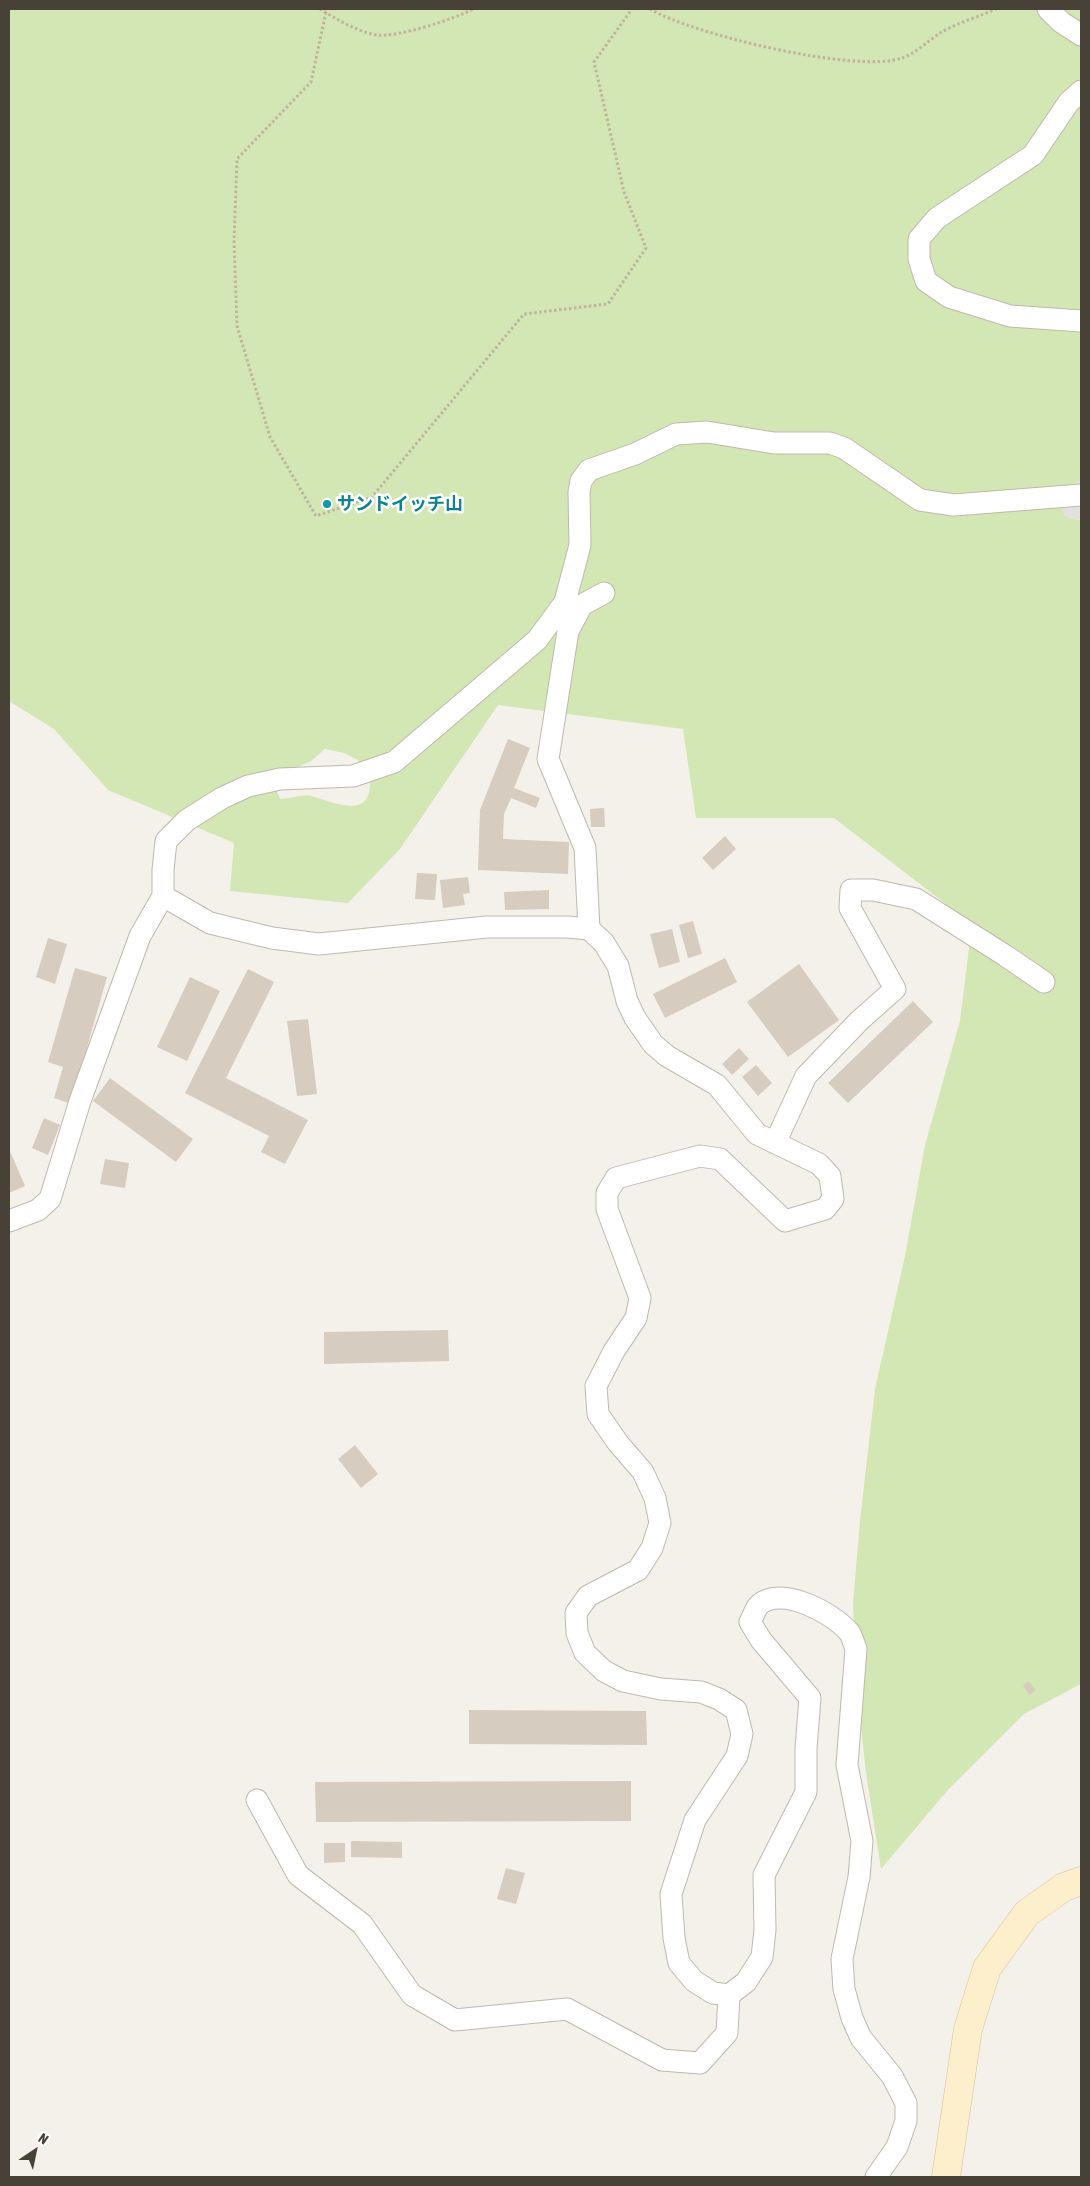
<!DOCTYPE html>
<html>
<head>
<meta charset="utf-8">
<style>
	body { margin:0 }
	#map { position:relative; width:1090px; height:2186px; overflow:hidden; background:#f4f1ea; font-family:"Asap Condensed",sans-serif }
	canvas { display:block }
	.frame { position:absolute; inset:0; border:10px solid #484138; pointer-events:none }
	.north { position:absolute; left:10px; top:2126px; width:50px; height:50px; -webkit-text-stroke:4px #fff; paint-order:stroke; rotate:34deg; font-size:14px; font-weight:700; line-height:20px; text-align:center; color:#484138 }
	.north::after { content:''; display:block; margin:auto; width:18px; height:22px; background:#484138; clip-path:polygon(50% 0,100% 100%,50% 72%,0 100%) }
</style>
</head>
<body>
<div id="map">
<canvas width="1090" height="2186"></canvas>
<div class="frame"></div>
<div class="north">N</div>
</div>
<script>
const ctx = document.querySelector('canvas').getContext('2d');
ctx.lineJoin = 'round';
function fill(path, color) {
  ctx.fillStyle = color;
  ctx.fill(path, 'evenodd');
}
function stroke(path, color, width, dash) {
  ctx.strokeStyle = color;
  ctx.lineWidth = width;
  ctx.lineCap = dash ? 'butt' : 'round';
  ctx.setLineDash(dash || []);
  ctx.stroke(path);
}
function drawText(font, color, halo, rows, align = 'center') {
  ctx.font = font + ' "Asap Condensed","Noto Sans JP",sans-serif';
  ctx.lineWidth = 5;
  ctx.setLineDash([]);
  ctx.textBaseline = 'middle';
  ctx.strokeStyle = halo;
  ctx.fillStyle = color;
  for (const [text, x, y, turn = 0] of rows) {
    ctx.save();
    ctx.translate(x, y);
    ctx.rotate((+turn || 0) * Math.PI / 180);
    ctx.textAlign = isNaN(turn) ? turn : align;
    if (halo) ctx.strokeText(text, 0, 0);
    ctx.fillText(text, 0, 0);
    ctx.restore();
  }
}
fill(new Path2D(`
	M9,9H1081V480L1059,492L1076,520L1081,519V1684L1024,1714L947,1791L881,1869L866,1773L856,1679L853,1603L860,1521L875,1389L905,1256L925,1145L960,1021L972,924L834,818H696L683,729L498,705L400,849L348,903L230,891L234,843L108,790L54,729L9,701ZM325,749L344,753L358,760L363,774L370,781C371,821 334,802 311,796C303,794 289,799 280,799L272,779L311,761Z`), '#d2e7b4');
fill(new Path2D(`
	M1081,480V519L1076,520L1064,516L1059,492Z`), '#e3e1de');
fill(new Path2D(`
	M508,739L530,748L514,788L540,798L536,808L511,798L504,814L503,839L569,842L568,874L478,870L480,810Z
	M604,808L605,827H591L590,809Z
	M725,836L736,849L713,870L702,858Z
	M417,873L437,874L435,900L415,899Z
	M468,877L470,893L463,894L465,905L443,908L440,880Z
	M549,890V909L505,910L504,892Z
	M693,921L702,954L688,958L679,925Z
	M672,929L680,962L659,968L650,934Z
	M48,938L67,944L55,984L36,977Z
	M725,958L737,982L665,1018L653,994Z
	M799,964L839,1020L788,1057L747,1002Z
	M75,968L107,977L71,1104L54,1098L63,1067L48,1062Z
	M248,969L274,982L226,1078L308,1120L285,1164L261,1152L269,1136L185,1093Z
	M190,977L220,991L187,1061L157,1047Z
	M913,1001L933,1022L848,1103L828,1083Z
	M308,1019L317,1094L297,1096L287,1021Z
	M739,1048L749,1059L732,1075L722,1064Z
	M756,1065L772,1083L758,1096L742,1077Z
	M110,1078L193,1139L176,1162L93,1101Z
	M44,1118L60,1125L48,1155L32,1148Z
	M9,1149L25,1186L9,1193Z
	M105,1159L129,1163L125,1188L100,1184Z
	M448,1330L449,1361L324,1364V1332Z
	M355,1445L378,1474L361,1488L338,1459Z
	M1028,1681L1036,1690L1030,1695L1023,1686Z
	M469,1710L646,1711L647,1745L469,1744Z
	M631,1781V1821L316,1822L315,1782Z
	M351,1841L402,1842V1858L351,1857Z
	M324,1843H345V1862L324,1863Z
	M506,1868L525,1873L516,1904L497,1899Z`), '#d6ccbf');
const street = new Path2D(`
	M1048,9L1061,22L1081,35
	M1081,91L1069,102L1033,155L937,218L919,239V259L926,281L949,297L1010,316L1081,321
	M163,896L210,923L272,938L319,944L487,927H567L589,929L604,943L618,966L627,1001L635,1018L653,1044L667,1056L717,1085L757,1134L819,1164L830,1176L833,1199L825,1209L785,1221L720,1159L700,1156L616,1178L607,1193V1209L640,1298L636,1318L614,1351L596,1386L598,1414L618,1443L643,1472L655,1498L660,1523L652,1548L638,1570L588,1596L576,1613L577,1633L585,1653L604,1671L623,1681L661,1689L701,1692L719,1699L736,1710L742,1734L737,1756L695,1820L671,1894L674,1938L679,1963L694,1981L713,1993L729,1995L746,1982L762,1957L765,1930L764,1875L806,1792V1748L810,1698L761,1640L750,1622C753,1617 755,1609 759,1605C781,1585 833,1613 849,1632C852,1636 854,1644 856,1649L847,1765L862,1841L859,1877L842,1959L844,1989L852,2018L861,2038L892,2076L906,2103V2121L897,2147L876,2177
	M589,929L585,848L548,759L568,631L582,605L604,593
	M775,1143L806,1076L860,1020L895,989L850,908L851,890H873L916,899L1006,956L1044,982
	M9,1221L38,1210L50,1199L80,1101L140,936L163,896V870L166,841L187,820L222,798L248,786L280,779L353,776L394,762L537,640L565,602L580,545L579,492L581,481L589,470L635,454L676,434L707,432L774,443H830L844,448L920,500L954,505L1081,495
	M257,1800L298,1875L362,1924L412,1995L455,2020L567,2009L662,2060L700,2063L727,2033L729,1995`);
const secondary = new Path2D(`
	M946,2177L968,2029L987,1968L1027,1913L1064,1887L1081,1881`);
stroke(street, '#c0b8ac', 23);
stroke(secondary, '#d3c29b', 29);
stroke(new Path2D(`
	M320,9C336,19 356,31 376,35C396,38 455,19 473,9
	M650,9C692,34 856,74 902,58C915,54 928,41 940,33C957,23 978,17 996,9
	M326,12L311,82L237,159L234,241L237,326L270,437L316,516L372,497L524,314L608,304L646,248L624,192L594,62L632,9`), '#c1b39e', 3, [2.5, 2.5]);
stroke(street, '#fff', 21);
stroke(secondary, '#fdefcb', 28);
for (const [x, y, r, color] of [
	[327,504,5,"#0f9aa8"]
]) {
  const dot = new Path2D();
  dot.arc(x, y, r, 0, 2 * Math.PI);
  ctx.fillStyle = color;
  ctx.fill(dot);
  stroke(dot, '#fff', 2);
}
drawText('bold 18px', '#0d838f', '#fff', [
	["サンドイッチ山",337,504]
], 'left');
</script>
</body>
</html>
